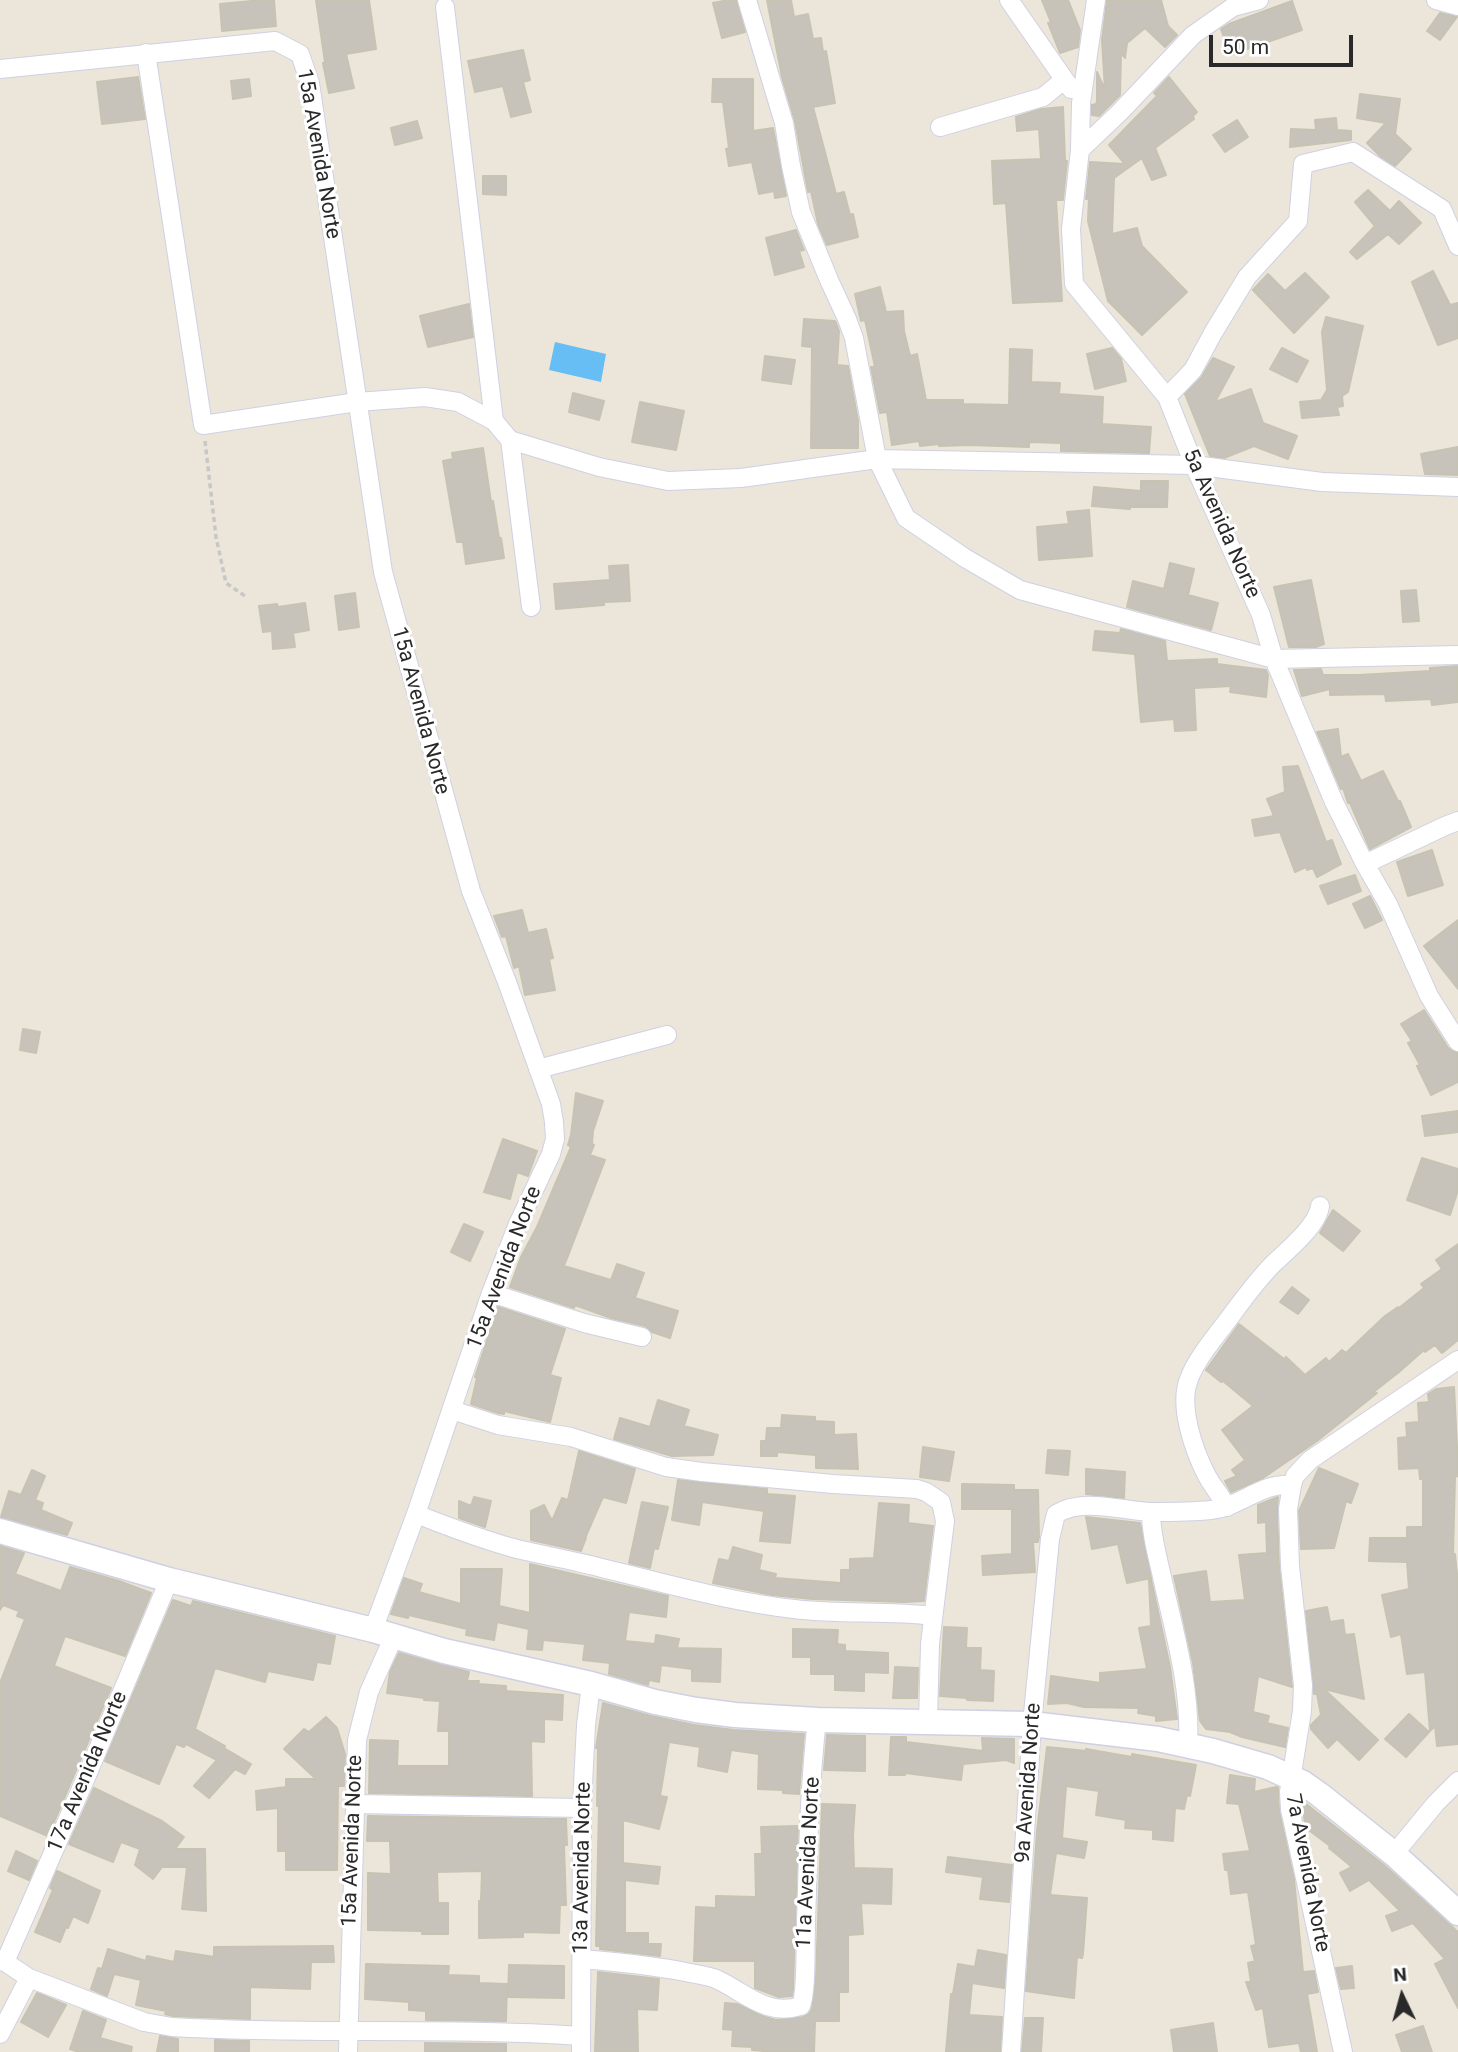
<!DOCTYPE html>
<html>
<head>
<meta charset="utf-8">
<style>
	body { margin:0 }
	#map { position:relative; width:1458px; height:2052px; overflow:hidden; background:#ece6da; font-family:Roboto,sans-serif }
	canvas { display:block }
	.north { position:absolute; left:1367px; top:1961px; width:70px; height:70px; -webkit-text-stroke:5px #fff; paint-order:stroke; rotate:355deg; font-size:19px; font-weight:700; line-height:28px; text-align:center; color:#292929 }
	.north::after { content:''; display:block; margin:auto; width:24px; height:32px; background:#292929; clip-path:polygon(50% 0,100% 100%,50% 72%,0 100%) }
	.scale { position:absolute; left:1209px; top:35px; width:144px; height:32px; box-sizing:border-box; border:4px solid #292929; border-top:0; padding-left:9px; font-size:21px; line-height:24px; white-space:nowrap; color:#292929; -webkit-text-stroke:5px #fff; paint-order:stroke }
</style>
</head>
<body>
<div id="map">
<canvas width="1458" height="2052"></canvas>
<div class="north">N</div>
<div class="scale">50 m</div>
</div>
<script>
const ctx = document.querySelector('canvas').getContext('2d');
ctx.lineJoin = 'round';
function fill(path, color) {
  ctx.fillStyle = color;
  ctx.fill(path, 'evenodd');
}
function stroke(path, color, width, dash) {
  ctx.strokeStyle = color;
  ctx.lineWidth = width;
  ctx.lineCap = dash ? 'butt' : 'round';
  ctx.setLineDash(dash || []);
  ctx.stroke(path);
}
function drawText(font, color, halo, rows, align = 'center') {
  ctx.font = font + ' Roboto,sans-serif';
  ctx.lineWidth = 6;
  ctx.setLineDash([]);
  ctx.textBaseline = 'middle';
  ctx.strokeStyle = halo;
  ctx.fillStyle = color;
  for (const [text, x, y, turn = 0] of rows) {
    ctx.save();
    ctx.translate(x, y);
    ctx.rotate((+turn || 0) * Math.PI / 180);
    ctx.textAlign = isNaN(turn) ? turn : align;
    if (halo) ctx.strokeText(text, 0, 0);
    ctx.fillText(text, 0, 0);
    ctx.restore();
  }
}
fill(new Path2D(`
	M555,342L606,354L601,382L549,370Z`), '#66bef4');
const building = new Path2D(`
	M262,0H274L276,26L222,31L220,4Z
	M316,0H369L376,49L346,54L354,88L329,93L323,63L325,62Z
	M728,0H736L745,32L722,38L713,3Z
	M767,0H791L794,17L808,14L813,39L821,38L823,52L826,51L835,103L813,107L836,194L844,192L850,215L853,214L858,237L827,245L818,224L811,191L808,192L795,121L782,77Z
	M1042,0H1068L1080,30L1078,47L1060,53L1048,23L1051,22Z
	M1107,0H1161L1168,26L1177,35L1165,47L1145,28L1127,43L1125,58L1121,53L1120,95L1099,116L1092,115V105L1096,104L1097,101V72L1105,90L1102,40Z
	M1292,1L1302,30L1230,55L1221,29L1229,24Z
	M1440,13L1457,17L1440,40L1427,31Z
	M523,50L530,80L523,82L531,112L511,117L503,86L475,92L468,61Z
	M138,77L145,119L102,124L97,82Z
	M1169,77L1197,112L1193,116L1194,119L1155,148L1166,175L1152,180L1142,158L1114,178L1112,234L1137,228L1142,246L1187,292L1142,335L1108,301L1088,221L1089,198L1086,199L1090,162L1125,164L1109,145L1157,96L1154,93Z
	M249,79L251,96L233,99L231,81Z
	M713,79H753V131L773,128L786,196L775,198L774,191L759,194L752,162L729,166L726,149L729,148L723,102H712Z
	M1360,94L1400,99L1395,134L1411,149L1395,166L1381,157L1367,143L1386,123L1357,118Z
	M1063,107L1065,161H1067L1063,200H1056L1062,301L1013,303L1006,203L994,204L992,161L1041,159L1039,129L1017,131L1016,117L1041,109Z
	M1336,118L1337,130L1351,131V140L1290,147L1291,129L1316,130L1315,120Z
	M1237,120L1248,137L1225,152L1213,135Z
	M417,121L422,138L395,145L391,128Z
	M483,176H506V195L483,194Z
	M1368,190L1390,211L1399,201L1421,223L1399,244L1388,234L1357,259L1350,252L1375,226L1355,202Z
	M796,230L804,250L799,251L804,267L775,275L766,238Z
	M1433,271L1450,305L1458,303V338L1438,345L1412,282Z
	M1305,273L1329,297L1294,333L1253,290L1268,274L1285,291Z
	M880,287L886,312L903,311L904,331L910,356L917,354L926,400H963V404L1009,405L1010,349L1032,350L1031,382L1060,383L1059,394L1103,397L1102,424L1151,427L1149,453L1061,451V443L1029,442V447L969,445L939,446V444L920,446L919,441L892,445L887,412L880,413L871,367H875L865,320L861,321L855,294Z
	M469,304L473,337L428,347L420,316Z
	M1326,317L1363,326L1348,392L1342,396L1343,406L1337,407L1339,415L1302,418L1300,402L1321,400L1327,390L1322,332Z
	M804,319L835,321L836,323L839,331L837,365L848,366L858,421V448H811L812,347L802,346Z
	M1112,348L1121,359L1126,381L1095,389L1087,354Z
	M1282,348L1308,361L1297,382L1270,369Z
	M765,356L795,360L791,384L762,380Z
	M1213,358L1234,367L1215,402L1251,389L1263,423L1297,436L1288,459L1254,446L1224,458L1210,456L1185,394L1201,378Z
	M573,393L604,401L599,420L569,412Z
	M640,402L684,411L676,450L632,442Z
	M1458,447V475L1425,474L1421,454Z
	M483,448L491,502L493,501L499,538H501L504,558L466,564L463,542H457L443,461L453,459L452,453Z
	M1141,481H1168L1167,507H1130V509L1092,506L1094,487L1141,491Z
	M1089,510L1092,556L1039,560L1037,527L1069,524L1067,512Z
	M1170,563L1194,569L1188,595L1218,603L1211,630L1127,607L1133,581L1164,589Z
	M628,565L630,601L604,602V605L556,609L554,584L610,580L609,566Z
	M1311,580L1324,644L1316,647H1289L1274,587Z
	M1416,590L1419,621L1403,622L1401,591Z
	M355,593L359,627L339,630L335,596Z
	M305,603L309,630L293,633L295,647L273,649L272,631L263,632L259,606L277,604L278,607Z
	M1121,629L1165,641L1167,661L1217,659V664L1266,670L1268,675L1266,697L1230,692L1231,686L1194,688L1196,730L1175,731L1174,719L1141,722L1135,654L1093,650L1095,631L1120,633Z
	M1457,666L1458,702L1432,705L1431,699L1386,701L1385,694L1330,695V689L1302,696L1294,670L1321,669L1323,675H1359L1430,671V668Z
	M1338,729L1341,757L1348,754L1361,781L1383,771L1398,801H1400L1411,827L1370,849L1350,803H1348L1343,788L1341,789L1317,732Z
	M1298,766L1326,842L1332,840L1341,864L1317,877L1313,868L1307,870L1306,867L1295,872L1280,832L1255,836L1252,820L1274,816L1267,799L1285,792L1283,767Z
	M1432,850L1443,885L1408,896L1397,862Z
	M1355,875L1361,891L1328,904L1320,886Z
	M1370,896L1382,920L1365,928L1353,904Z
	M522,910L528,933L546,929L553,958L549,959L555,990L525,995L519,966L514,968L506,936L502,937L494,916Z
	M1458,920V989L1424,946Z
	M1424,1010L1448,1048L1458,1053V1082L1431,1095L1417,1066L1420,1065L1408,1043L1412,1041L1401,1024Z
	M23,1029L40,1032L36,1053L20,1050Z
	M576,1093L603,1101L593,1131L592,1144L594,1145L590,1155L605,1160L564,1266L611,1280L617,1264L644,1273L635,1298L678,1311L670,1338L652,1332L645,1326L611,1318L575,1305L574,1308L510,1287L521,1257L537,1227L571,1147L568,1145L571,1135Z
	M1458,1111V1132L1425,1136L1422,1116Z
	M503,1139L537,1151L528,1176L517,1172L510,1199L484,1192Z
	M1422,1158L1458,1169V1190L1450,1215L1407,1200Z
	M1333,1210L1360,1231L1343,1251L1320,1233Z
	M464,1224L483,1232L470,1261L451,1252Z
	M1458,1244V1340L1442,1353L1435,1345L1425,1352V1349L1399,1372L1371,1394L1377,1393L1317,1441L1263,1478L1231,1492L1225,1481L1237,1476L1232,1470L1245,1460L1222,1430L1253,1406L1223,1381L1221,1382L1206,1370L1239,1324L1284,1359L1286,1357L1305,1375L1326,1358L1329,1362L1342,1350L1346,1353L1385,1316L1398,1307L1399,1308L1424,1288L1421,1284L1442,1269L1436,1260Z
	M1292,1287L1309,1300L1298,1314L1280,1302Z
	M498,1307L565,1329L550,1375L561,1378L550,1422L504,1411V1414L498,1413L471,1404L477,1378L475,1377Z
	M1454,1387L1458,1466V1476L1455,1477L1453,1555L1455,1554L1458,1584V1744L1437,1746L1435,1726L1430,1731L1425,1672L1407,1674L1401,1634L1391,1637L1382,1595L1409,1589L1407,1562L1369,1561L1370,1538H1407V1527H1423V1479H1420L1419,1468L1399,1469L1398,1438L1407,1437L1406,1423L1419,1422L1418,1403L1429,1402L1428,1394L1436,1389Z
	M658,1400L689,1410L684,1426L718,1435L713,1455L672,1456L614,1439L620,1418L650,1427Z
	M782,1415L815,1417V1421L834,1422V1435L856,1434L858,1469L816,1468V1455L777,1452V1456H761V1441H766L767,1428H781Z
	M923,1447L954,1452L949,1481L920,1477Z
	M1048,1450L1070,1451L1068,1475L1046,1473Z
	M579,1451L635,1469L626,1503L603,1497L585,1538H586L581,1551L531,1540V1511L544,1505L552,1521L562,1498L568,1500Z
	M1319,1468L1358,1484L1351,1503L1346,1501L1334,1548L1301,1549L1299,1511Z
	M1086,1469L1125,1472L1124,1498L1086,1494Z
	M32,1470L45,1476L35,1500L43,1503L41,1510L72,1523L67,1535L1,1517L9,1491L21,1495Z
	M678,1480L767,1489V1494L795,1496L790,1543L760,1541L764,1511L702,1502L699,1525L672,1520Z
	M962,1484L1014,1485V1490H1038L1039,1537L1038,1542H1033L1035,1572L983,1575L982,1556L1012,1554V1509H962Z
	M474,1497L491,1501L485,1527L459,1518V1501L471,1506Z
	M1278,1497L1277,1509L1279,1566L1292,1687L1258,1676L1253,1712L1269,1716L1267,1723L1288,1728L1285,1747L1242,1737L1230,1732L1206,1729L1200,1721L1193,1663L1174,1576L1206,1571L1210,1602L1245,1600L1239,1555L1267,1553L1266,1522L1258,1523V1505Z
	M642,1502L668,1507L658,1549L654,1548L650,1568L629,1563Z
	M879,1503L909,1505L908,1523L933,1526L924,1601L905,1602L812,1599L772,1595L713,1583L719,1559L729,1561L733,1547L762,1555L759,1570L776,1574L775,1578L841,1583V1570H850V1559L874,1558Z
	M1086,1517L1140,1523L1151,1578L1127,1583L1118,1544L1092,1549Z
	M0,1546L24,1553L15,1574L61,1591L70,1567L119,1581L151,1593L125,1656L65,1636L54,1666L111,1688L48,1836L0,1816V1683L25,1619L17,1616L19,1611L3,1605L0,1610Z
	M530,1564L668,1596L666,1617L629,1612L625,1641L655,1644L656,1635L679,1639L677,1648L721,1649L720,1682L692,1681V1669L661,1665L659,1682L649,1680L648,1685L609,1674L610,1663L583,1660L585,1644L543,1640L542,1650L527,1649L529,1629L497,1622L494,1640L466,1635L467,1629L409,1615L408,1618L391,1614L404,1578L422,1584L419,1592L461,1604V1569H502L499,1606L530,1613Z
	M1151,1579L1170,1667L1177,1719L1156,1721V1716L1138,1713L1139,1708L1084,1707L1067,1703L1048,1704L1051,1676L1100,1683V1673L1147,1669L1139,1628L1151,1626L1149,1580Z
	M173,1600L191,1606L193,1601L335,1636L330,1664L317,1662L313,1680L268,1671L265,1682L215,1668L195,1729L225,1746L224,1748L251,1764L245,1774L235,1769L209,1798L194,1786L217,1760L186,1744L184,1747L176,1744L159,1784L105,1761Z
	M1327,1607L1330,1622L1343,1620L1345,1635L1354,1634L1364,1699L1324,1689L1378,1740L1359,1760L1337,1739L1328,1748L1311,1729V1725L1321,1715L1317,1694H1314L1306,1611Z
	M944,1627L967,1628L966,1648H981L980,1670L994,1671L993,1701L967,1700V1698L940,1696Z
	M793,1629L838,1630L837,1644L845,1645V1651L888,1653V1673L864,1672V1691L835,1690V1674H811V1657H793Z
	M399,1653L469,1672L467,1681H479L478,1684L506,1686V1691L563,1695L562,1720L544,1719V1742L531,1741L532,1796L369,1793L370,1740L398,1741L397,1766H449V1731H438L440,1701L424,1700V1698L387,1693L390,1672Z
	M895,1667L918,1668L917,1698H893Z
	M603,1703L651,1716L694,1725L734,1730L804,1734L799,1794L783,1793V1790L758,1789L759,1754L731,1750L727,1772L698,1766L700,1747L669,1742L660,1796L667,1797L659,1829L623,1820V1863L660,1867L658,1884L625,1880V1933H648V1944H661L660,1956L600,1949V1946H596L599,1806H597L598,1748H596Z
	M1409,1714L1429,1732L1406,1757L1385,1739Z
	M326,1717L337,1728L345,1754L344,1786H338L337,1870H286V1851H278V1808L257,1810L256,1791L286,1787V1779H316L284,1749L304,1729L309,1732Z
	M827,1735L865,1736V1771L824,1770Z
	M891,1737H906V1742L983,1751L982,1738L1014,1739V1763L1006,1760L963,1764L961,1780L905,1773V1775H889Z
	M1047,1747L1086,1751V1749L1132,1757V1754L1196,1765L1190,1796L1187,1795L1184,1809L1175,1808L1173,1841L1153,1839V1830L1125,1828L1126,1820L1096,1815L1099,1791L1066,1786L1062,1838L1087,1842L1084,1858L1056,1853L1050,1895L1087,1898L1083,1954L1082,1958L1077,1957L1074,1998L1026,1991L1037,1831Z
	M1230,1775L1255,1779L1254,1792L1276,1787L1278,1788L1279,1811L1294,1879L1303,1972L1314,1971L1318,1992L1307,1994L1317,2052H1301L1299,2043L1269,2047L1263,2008L1256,2010L1246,1982H1251L1248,1963L1255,1961L1251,1946L1256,1945L1248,1892L1231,1894L1228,1870H1225L1223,1854L1250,1851L1239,1804L1227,1803Z
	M94,1788L162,1821L184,1837L175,1849H205L206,1911L182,1909L187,1867H162L153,1879L135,1865L140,1849L121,1842L113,1862L69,1844Z
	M1301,1800L1384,1865L1458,1932V2008L1435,1964L1445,1959L1413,1923L1392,1931L1386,1916L1400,1911L1369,1880L1350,1891L1340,1873L1352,1867L1329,1848L1330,1846L1306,1828Z
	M822,1804L855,1805L853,1836L854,1868L892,1869L891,1904L861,1903L863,1934L848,1935V1992H839V2021H815L814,2052H774L752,2050V2047L732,2046L733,2030L723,2029L725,2003L737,2004L762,2016L776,2020L803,2017L809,2014L812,2009L816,1979Z
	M368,1816L566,1819L567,1845H564L566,1905H560L559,1933L523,1932V1937L479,1938V1901H481L482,1871L437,1872L438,1903H448V1934H422V1931L368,1930V1873L391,1874L390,1841H367Z
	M798,1826L793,1989L792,1996L779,1997L755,1988V1961H694L696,1907L716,1908V1896L756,1897L755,1854H762L761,1827Z
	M16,1851L37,1861L29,1880L8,1871Z
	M948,1857L1012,1865L1009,1902L980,1899L983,1877L946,1872Z
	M57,1871L100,1891L88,1923L73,1916L68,1928L66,1927L60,1942L35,1932L53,1890L50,1888Z
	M333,1946L334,1962H311L310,1989L250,1987V2019L173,2016L165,2014L166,2011L136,2005L141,1980L114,1974L107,1996L91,1989L98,1968L102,1969L108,1949L146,1961L147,1956L174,1962L176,1951L214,1957V1947Z
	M978,1950L1006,1955L1004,1988L972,1983L969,2015L1002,2017L1000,2052H946L951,1994H953L958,1964L975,1967Z
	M366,1964L449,1966L448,1975L479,1976V1983L507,1984L506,2021L426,2020V2011L409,2010V2002L365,1999Z
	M509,1965L564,1966V1998L508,1997Z
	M1352,1966L1354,1988L1341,1989L1336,1968Z
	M598,1972L659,1979L657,2010L637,2009L638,2052H595Z
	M37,1993L66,2005L48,2037L21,2022Z
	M83,2011L106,2020L100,2038L132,2047L131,2052H79L70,2049Z
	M1025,2018H1043L1041,2052H1022Z
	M1213,2023L1217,2052H1174L1171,2030Z
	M1423,2026L1432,2052H1402L1396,2035Z
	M160,2036L178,2039V2052H157Z
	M215,2040L249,2041V2052H215Z
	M425,2043L506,2044V2052H425Z`);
fill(building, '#c7c3ba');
stroke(building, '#c7c3b3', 2);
const street = new Path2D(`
	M747,0L784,123L791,166L801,212L829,280L847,319L854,338L877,459L906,518L965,558L1020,590L1274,659L1458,655
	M1009,0L1071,89
	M1096,0L1081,103L1080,150L1071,229L1074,284L1167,397L1194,465L1261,615L1274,659L1334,802L1365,864L1388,904L1429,996L1458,1042
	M1436,0L1458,6
	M445,7L494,421
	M146,53L203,425L357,402L425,397L458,402L494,421L510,440L599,467L668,481L741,478L877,459L1194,465L1322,482L1458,487
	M0,69L275,41L300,54L310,83L383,572L471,891L507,982L551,1104L554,1122L555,1139L551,1154L518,1224L491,1293L416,1514L373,1630
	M940,127L1043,97L1064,80
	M1080,150L1120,112L1193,35L1233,7L1259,0
	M1167,397L1193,370L1213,333L1247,277L1298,221L1303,164L1353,152L1442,209L1458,246
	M510,440L531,607
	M1365,864L1445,826L1458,821
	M538,1069L667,1035
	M491,1293L584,1323L642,1337
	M452,1410L498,1425L571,1437L666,1467L702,1472L833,1484L917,1489L926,1492L941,1502L945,1521L930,1644L928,1722
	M1227,1507C1221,1496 1213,1487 1207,1476C1194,1451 1178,1406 1189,1379C1196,1360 1212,1341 1224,1325C1240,1304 1255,1282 1274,1263C1288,1250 1318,1225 1320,1206
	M1151,1512C1151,1537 1159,1561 1164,1586C1176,1638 1191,1691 1188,1745
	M416,1514C449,1527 483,1540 517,1549C547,1556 577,1561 606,1569C668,1584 731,1602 794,1609C840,1615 887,1610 933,1616
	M354,1804L582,1808
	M1394,1854L1436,1803L1458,1781
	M582,1959C617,1962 651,1965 685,1972C695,1974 707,1975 716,1979C745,1992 766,2017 801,2006C807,1991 805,1944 806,1925C808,1857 809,1788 817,1720
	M0,1961L5,1962L29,1978L144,2022L172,2027C308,2035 445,2027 581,2036
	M5,1962L88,1773L169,1580
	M0,2034L29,1978
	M348,2052L357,1740L369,1692L394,1636
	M581,2052L582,1804L586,1725L591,1684
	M1011,2052L1032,1724L1050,1539L1056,1514C1083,1497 1121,1511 1151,1512C1171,1512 1191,1512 1211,1510C1241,1507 1261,1482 1292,1485
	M1343,2052L1290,1809L1289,1792L1302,1711L1303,1685L1290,1566L1288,1509L1292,1485L1295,1476L1310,1460L1458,1360`);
const secondary = new Path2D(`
	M0,1531L169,1580L373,1630L444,1651L591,1684L655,1702L696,1710L735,1715L817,1720L1032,1724L1158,1739L1213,1751L1268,1767L1303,1783L1320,1795L1394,1854L1458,1913`);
stroke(street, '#cfd0e3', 20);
stroke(secondary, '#cfd0e3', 27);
stroke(new Path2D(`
	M205,441L216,537L226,583L245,596`), '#c7c7c7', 3.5, [5, 3.5]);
stroke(street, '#fff', 18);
stroke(secondary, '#fff', 24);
drawText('21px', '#292929', '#fff', [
	["15a Avenida Norte",318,154,80],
	["5a Avenida Norte",1221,524,66],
	["15a Avenida Norte",420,711,75],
	["15a Avenida Norte",505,1268,-69],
	["17a Avenida Norte",88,1772,-67],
	["9a Avenida Norte",1029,1783,-86],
	["15a Avenida Norte",353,1841,-88],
	["11a Avenida Norte",809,1863,-87],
	["13a Avenida Norte",583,1868,-89],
	["7a Avenida Norte",1307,1873,79]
]);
</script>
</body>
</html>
